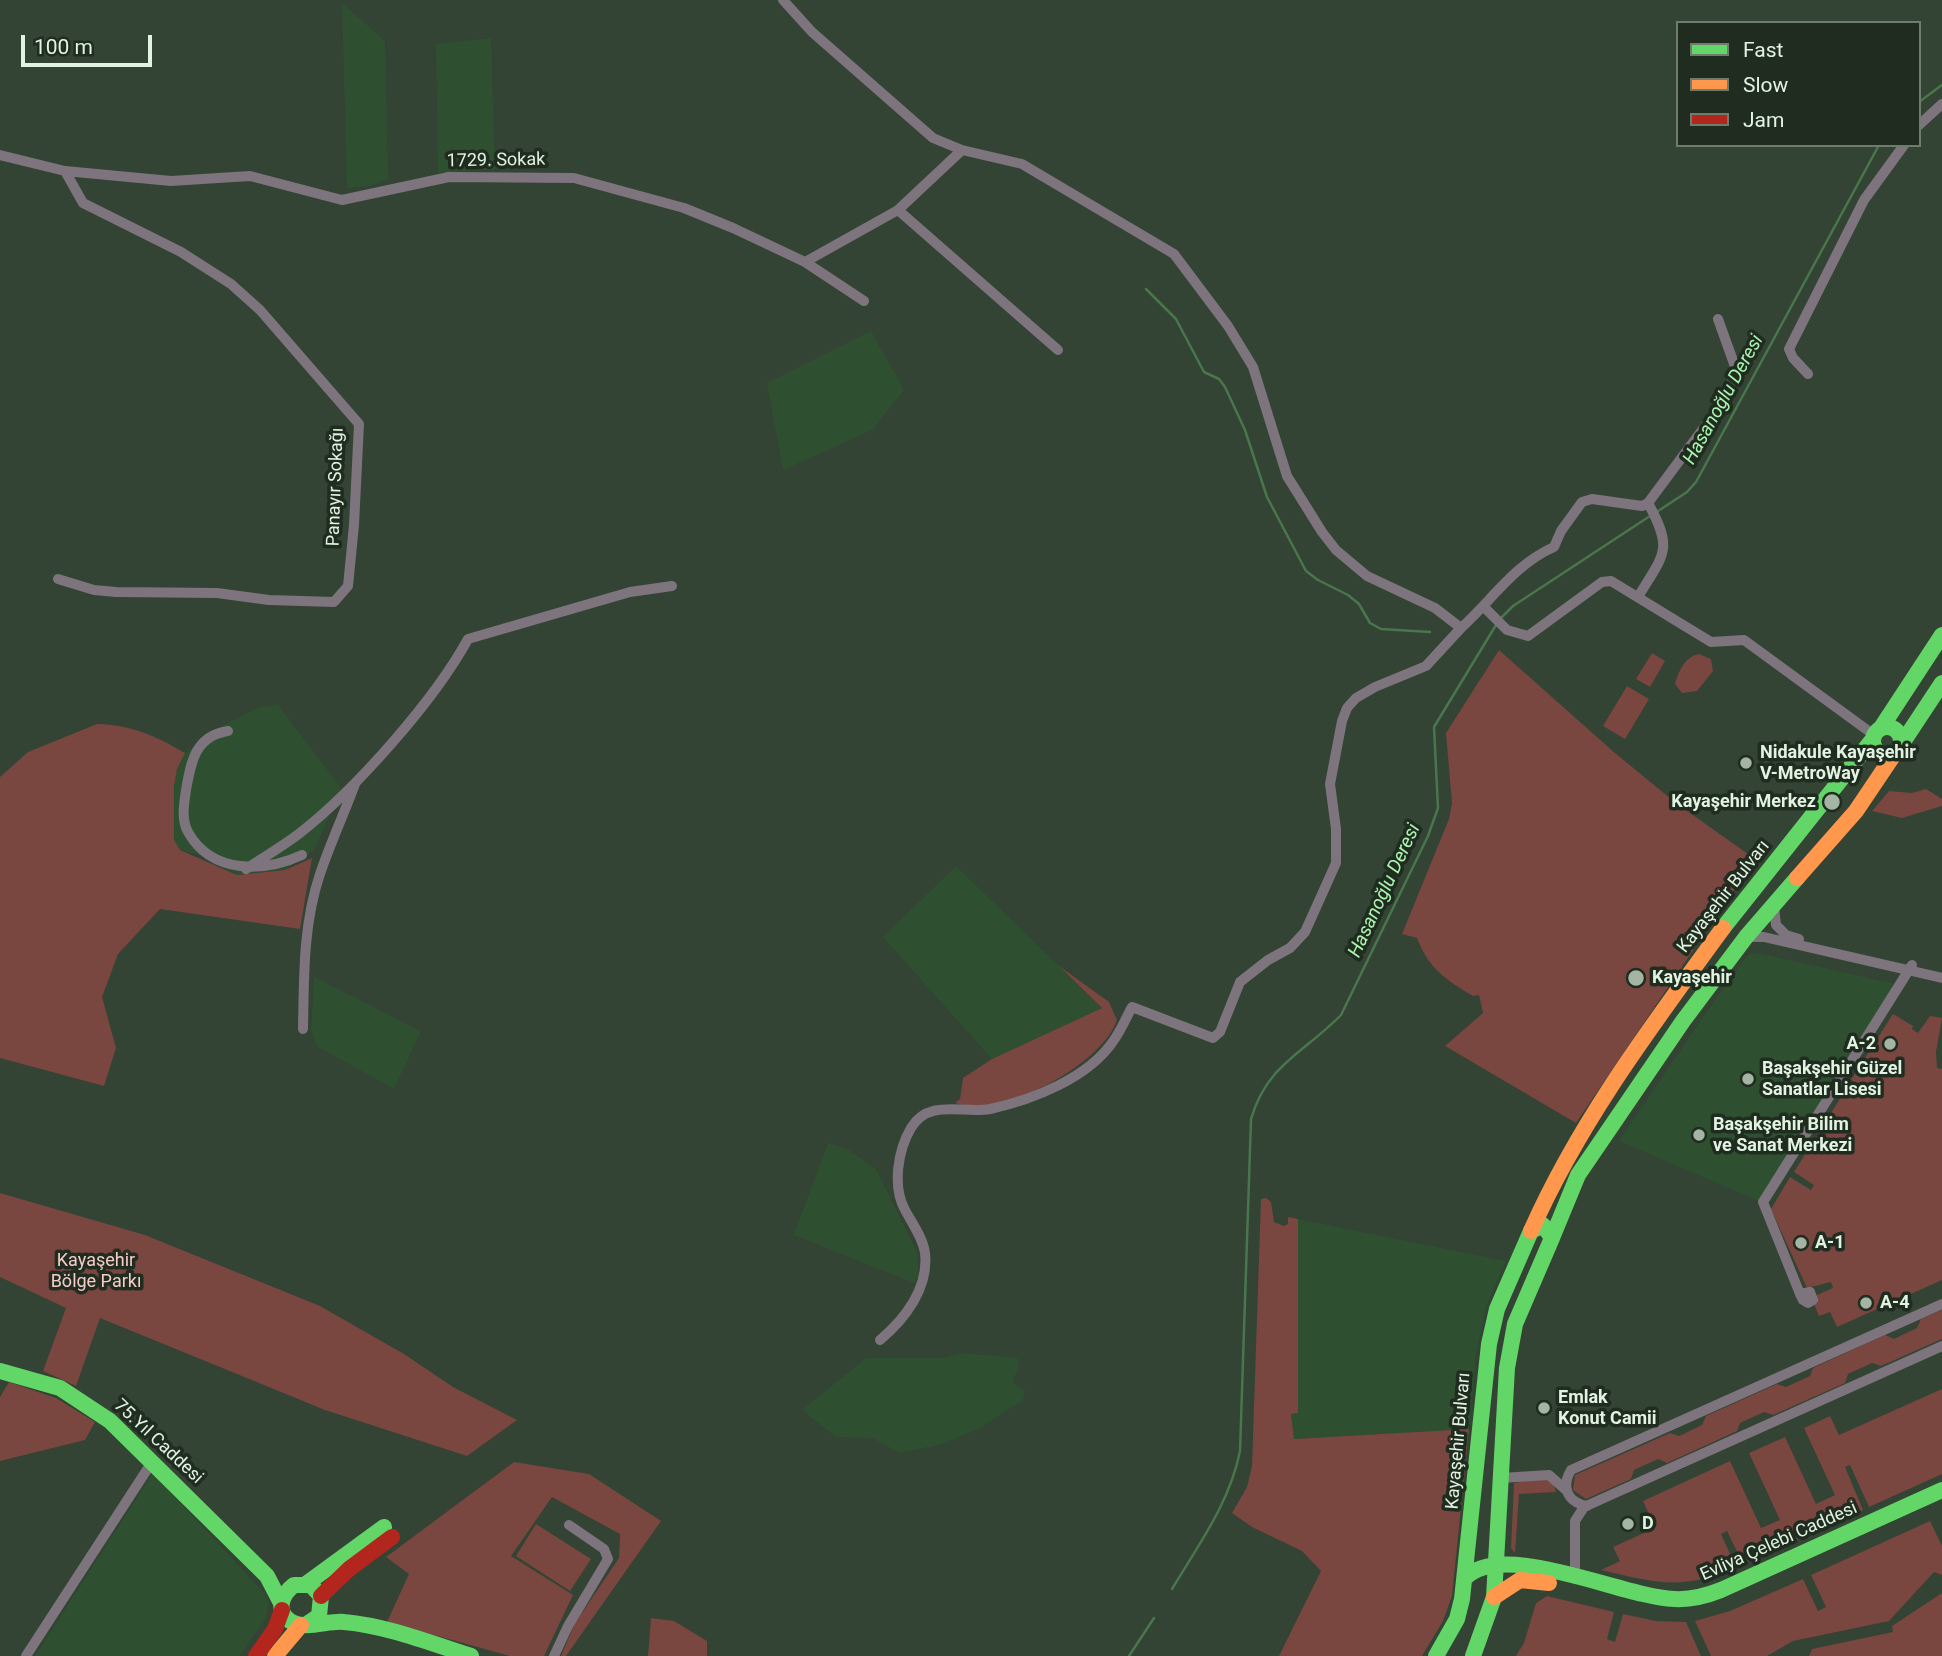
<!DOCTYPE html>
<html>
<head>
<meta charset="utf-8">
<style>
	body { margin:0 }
	#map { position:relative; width:1942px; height:1656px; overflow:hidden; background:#334334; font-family:Roboto,sans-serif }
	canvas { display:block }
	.legend { position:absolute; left:1676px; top:21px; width:245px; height:126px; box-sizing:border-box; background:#1f2c1f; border:2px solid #6d7c6d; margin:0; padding:9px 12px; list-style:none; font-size:21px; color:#e1f3e1 }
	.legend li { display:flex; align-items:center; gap:14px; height:35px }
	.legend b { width:35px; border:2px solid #6d7c6d }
	.scale { position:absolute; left:21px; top:35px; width:131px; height:32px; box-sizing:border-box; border:4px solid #e1f3e1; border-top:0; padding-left:9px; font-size:21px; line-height:24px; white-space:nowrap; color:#e1f3e1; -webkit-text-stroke:5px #1f2c1f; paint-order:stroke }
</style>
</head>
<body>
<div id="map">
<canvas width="1942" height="1656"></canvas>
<ul class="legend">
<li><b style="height:9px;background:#63d668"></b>Fast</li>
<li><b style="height:9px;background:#ff974d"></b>Slow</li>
<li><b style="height:9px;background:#b3261e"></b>Jam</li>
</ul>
<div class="scale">100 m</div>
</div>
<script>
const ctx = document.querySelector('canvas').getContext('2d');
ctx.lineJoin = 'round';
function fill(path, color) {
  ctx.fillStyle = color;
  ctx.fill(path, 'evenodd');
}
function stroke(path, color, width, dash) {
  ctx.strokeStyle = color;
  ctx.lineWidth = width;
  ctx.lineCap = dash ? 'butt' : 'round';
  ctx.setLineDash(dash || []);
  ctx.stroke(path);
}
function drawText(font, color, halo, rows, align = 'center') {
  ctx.font = font + ' Roboto,sans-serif';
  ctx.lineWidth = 7;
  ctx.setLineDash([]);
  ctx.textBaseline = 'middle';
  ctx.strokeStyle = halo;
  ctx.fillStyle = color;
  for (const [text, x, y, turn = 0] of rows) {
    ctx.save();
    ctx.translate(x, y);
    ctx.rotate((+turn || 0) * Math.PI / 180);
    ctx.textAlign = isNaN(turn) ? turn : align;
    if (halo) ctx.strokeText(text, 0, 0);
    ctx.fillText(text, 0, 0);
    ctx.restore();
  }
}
fill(new Path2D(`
	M342,3L385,41L388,179L369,186L347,188Z
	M491,38L495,169L438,173L436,44Z
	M871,331L904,390L872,430L783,470L767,383Z
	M278,705L342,789L314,850L285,870L237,875L199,855L180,850L174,841V786L177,769L185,753L220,727L260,707Z
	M956,866L1102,1008L992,1059L883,937Z
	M1758,953L1895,984L1759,1201L1619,1141L1703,1017L1748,955Z
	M314,977L421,1031L394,1089L318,1047L311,1030Z
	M828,1143L847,1149L876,1169L917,1252L918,1276L914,1283L794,1235Z
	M1298,1219L1506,1261L1487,1304L1476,1354L1469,1429L1294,1439L1291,1413L1298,1412Z
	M962,1353L1017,1358L1020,1365L1013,1379L1015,1385L1025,1391L1023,1400L980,1428L942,1444L900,1453L872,1438L836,1437L802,1410L866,1358H942Z
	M153,1473L265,1594L269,1603L265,1620L239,1656H35Z`), '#2e5031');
fill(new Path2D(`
	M1499,650L1615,753L1676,803L1755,859L1576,1123L1445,1046L1483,1013L1479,995L1473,996C1446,980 1428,968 1417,938L1402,934L1449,819L1452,803L1446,733Z
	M1652,653L1665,661L1650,687L1636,679Z
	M1699,654L1711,659L1713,671L1697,691L1682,693L1675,684C1679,670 1685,657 1699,654Z
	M1627,686L1649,699L1625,739L1603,726Z
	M97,724C132,725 156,736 185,753L177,769L174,786V840L180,850L237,875L285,870L312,858L300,929L160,909L118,954L102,997L116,1048L104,1086L0,1058V777L28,752Z
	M1926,789L1942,799V806L1902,818L1872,811L1889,791L1912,793Z
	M1059,966L1109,1002L1117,1020C1102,1065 1001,1119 955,1103L960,1099L963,1078L992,1059L1102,1008Z
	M1893,1014L1913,1026L1912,1029L1918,1033L1930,1016L1942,1018L1936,1052L1937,1068L1942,1069V1280L1837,1327L1830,1312L1819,1316L1814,1304L1817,1295L1833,1288L1831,1282L1807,1288L1771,1209L1790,1177L1811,1190L1814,1185L1794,1172L1848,1086L1868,1098L1871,1093L1851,1080Z
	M0,1193L145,1235L320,1306L404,1354L453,1387L517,1420L467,1456L325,1410L100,1318L76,1386L43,1371L66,1308L0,1277Z
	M1266,1198L1271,1202L1274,1222L1284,1226L1288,1224V1217L1298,1219V1413L1291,1414L1294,1439L1469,1429L1452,1596L1443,1621L1422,1656H1279L1321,1571L1302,1551L1252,1527L1232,1513L1247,1487L1252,1466L1261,1199Z
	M1942,1310V1339L1881,1366L1872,1363L1848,1374L1845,1383L1773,1415L1764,1412L1740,1423L1737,1431L1667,1463L1658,1459L1634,1470L1631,1479L1586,1499L1573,1490L1575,1475L1670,1433L1679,1436L1702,1425L1706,1416L1777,1384L1786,1387L1810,1376L1813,1368L1885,1335L1894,1339L1917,1328L1921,1319Z
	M9,1382L56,1398L95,1422L85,1440L0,1461V1397Z
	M1942,1389V1474L1869,1507L1850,1465L1845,1467L1863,1510L1743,1564L1727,1531L1721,1534L1736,1567C1683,1591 1656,1583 1601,1570L1620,1561L1613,1547L1655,1528L1643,1501L1730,1461L1761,1528L1780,1520L1749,1453L1785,1437L1816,1504L1835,1495L1804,1428L1830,1416L1839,1435Z
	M514,1462L589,1474L661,1521L566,1656H561L575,1623L619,1558L620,1534L552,1497L511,1556L573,1595L544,1656H510L387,1622L409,1574L386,1557Z
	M1544,1478L1552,1479L1556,1492L1519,1494L1515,1553L1511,1548L1514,1483Z
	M1930,1521L1942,1546V1575L1934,1572L1889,1621L1793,1641L1767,1656H1711L1695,1621L1730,1611L1803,1579L1818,1611L1826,1607L1811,1575Z
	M536,1524L591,1559L570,1591L516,1556Z
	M1942,1593V1656H1809L1812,1649L1893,1632L1892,1626Z
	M1547,1596L1614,1612L1607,1639L1615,1642L1623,1614L1656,1621L1686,1622L1701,1656H1516L1524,1643L1536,1603Z
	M651,1618L674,1621L707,1641V1656H648Z`), '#794640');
stroke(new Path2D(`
	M1919,102L1942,85
	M1146,289L1176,319L1204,372L1219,379L1225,387L1245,430L1267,497L1306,571L1318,580L1348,595L1359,604L1370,623L1381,629L1430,632
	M1655,513L1687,492L1696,482L1879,145
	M1500,619L1513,606L1650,516
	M1172,1589C1199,1544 1230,1502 1240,1451L1251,1119C1267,1064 1304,1053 1341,1015L1428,836L1438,808L1434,727L1496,625
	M1129,1656L1154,1618`), '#49764d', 2.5);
stroke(new Path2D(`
	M783,0L812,32L933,138L962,150L1022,164L1174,254L1228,326L1253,367L1287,476L1322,532L1336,550L1367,576L1435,608L1461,628C1492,600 1515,564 1554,547L1561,531L1582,502L1592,499L1642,506L1648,503L1714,414L1737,372L1718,319
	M1919,125L1942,104
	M0,155L65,171L171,181L250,176L342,200L449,177L574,178L684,208L733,228L805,262L864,301
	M898,210L1058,350
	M805,262L898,210L962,150
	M1808,374L1793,358L1789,349L1864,200L1904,145
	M58,579L94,590L116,592L217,593L269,600L334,602L348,586L354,525L359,424L260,310L231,284L181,252L83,203L65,171
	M1638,597C1664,554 1674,550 1648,503
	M1484,607L1507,630L1528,636L1602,582L1611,581L1711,642L1744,640L1874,735
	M228,731C195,736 191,762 186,790C184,804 181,819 188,832C212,875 265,872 302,855
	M246,869C264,857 283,846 300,833C356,789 434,701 468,639L630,592L672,586
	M1774,907L1776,925L1786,935L1799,939
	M1746,937H1764L1942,978
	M303,1029C304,977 303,924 320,874C330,844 344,814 355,784
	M1800,1294L1810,1292L1813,1300L1808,1303L1803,1300L1800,1294L1763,1202L1912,965
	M880,1340C905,1319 929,1288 925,1253C923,1238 912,1223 905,1210C892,1186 898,1150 911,1128C929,1098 963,1114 990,1109C1032,1100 1089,1078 1114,1040C1121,1030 1126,1018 1132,1007L1213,1038L1220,1032L1240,982L1268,960L1290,948L1305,932L1336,863V829L1330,784L1342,721L1347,708L1356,698L1375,687L1426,666L1461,628
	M1501,1478L1549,1475L1566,1490
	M1587,1506C1567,1502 1561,1487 1571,1470L1942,1304
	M1575,1579V1521L1584,1507L1942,1346
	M26,1656L152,1462
	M554,1656L568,1626L608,1559L604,1549L569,1525`), '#7d747d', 10);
stroke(new Path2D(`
	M1873 741a14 14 0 1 1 28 0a14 14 0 1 1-28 0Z
	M1881,728L1942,635
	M1901,745L1942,683
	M1723,928L1873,739
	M1552,1238L1578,1175L1683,1021L1746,937L1797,878
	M0,1371L60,1388L110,1421L267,1576L281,1603
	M1465,1578C1504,1539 1622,1597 1674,1599C1690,1600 1706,1596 1721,1590L1942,1490
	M306,1584L384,1527
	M307,1624L319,1616L321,1596L311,1585H294C282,1594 275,1611 290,1621C306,1631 328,1620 344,1622C388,1626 430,1643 471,1656
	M1436,1656L1457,1619L1462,1599L1489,1344L1497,1309L1531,1231L1543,1225L1552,1238L1515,1324L1507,1368L1494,1597L1473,1656`), '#63d668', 16);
stroke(new Path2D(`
	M1797,878L1856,811L1895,753
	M1531,1231C1579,1122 1653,1024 1723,928
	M1494,1597L1520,1580L1549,1583
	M275,1656L301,1625`), '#ff974d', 16);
stroke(new Path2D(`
	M321,1596L349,1569L392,1537
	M256,1656L275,1629L282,1610`), '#b3261e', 16);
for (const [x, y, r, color] of [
	[1746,763,7,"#a4b5a4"],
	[1832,802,9,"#a4b5a4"],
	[1636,978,9,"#a4b5a4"],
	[1890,1044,7,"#a4b5a4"],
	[1748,1079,7,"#a4b5a4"],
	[1699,1135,7,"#a4b5a4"],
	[1801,1243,7,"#a4b5a4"],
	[1866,1303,7,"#a4b5a4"],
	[1544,1408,7,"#a4b5a4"],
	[1628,1524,7,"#a4b5a4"]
]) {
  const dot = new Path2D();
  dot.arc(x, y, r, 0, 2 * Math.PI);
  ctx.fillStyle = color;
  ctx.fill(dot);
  stroke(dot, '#1f2c1f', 2.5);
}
drawText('18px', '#e1f3e1', '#1f2c1f', [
	["1729. Sokak",496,161,-1],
	["Panayır Sokağı",336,487,-88],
	["Kayaşehir Bulvarı",1724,897,-52],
	["Kayaşehir Bulvarı",1459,1441,-85],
	["75.Yıl Caddesi",158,1442,43],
	["Evliya Çelebi Caddesi",1779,1542,-24]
]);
drawText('bold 18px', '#e1f3e1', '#1f2c1f', [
	["Nidakule Kayaşehir",1760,753],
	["V-MetroWay",1760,774],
	["Kayaşehir Merkez",1816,802,"right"],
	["Kayaşehir",1652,978],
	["A-2",1876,1044,"right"],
	["Başakşehir Güzel",1762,1069],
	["Sanatlar Lisesi",1762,1090],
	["Başakşehir Bilim",1713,1125],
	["ve Sanat Merkezi",1713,1146],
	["A-1",1815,1243],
	["A-4",1880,1303],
	["Emlak",1558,1398],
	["Konut Camii",1558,1419],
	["D",1642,1524]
], 'left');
drawText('18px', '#f5ccc7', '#1f2c1f', [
	["Kayaşehir",96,1261],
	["Bölge Parkı",96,1282]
]);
drawText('italic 19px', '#abf4b0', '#1f2c1f', [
	["Hasanoğlu Deresi",1724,400,-61],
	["Hasanoğlu Deresi",1385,891,-65]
]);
</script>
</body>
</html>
